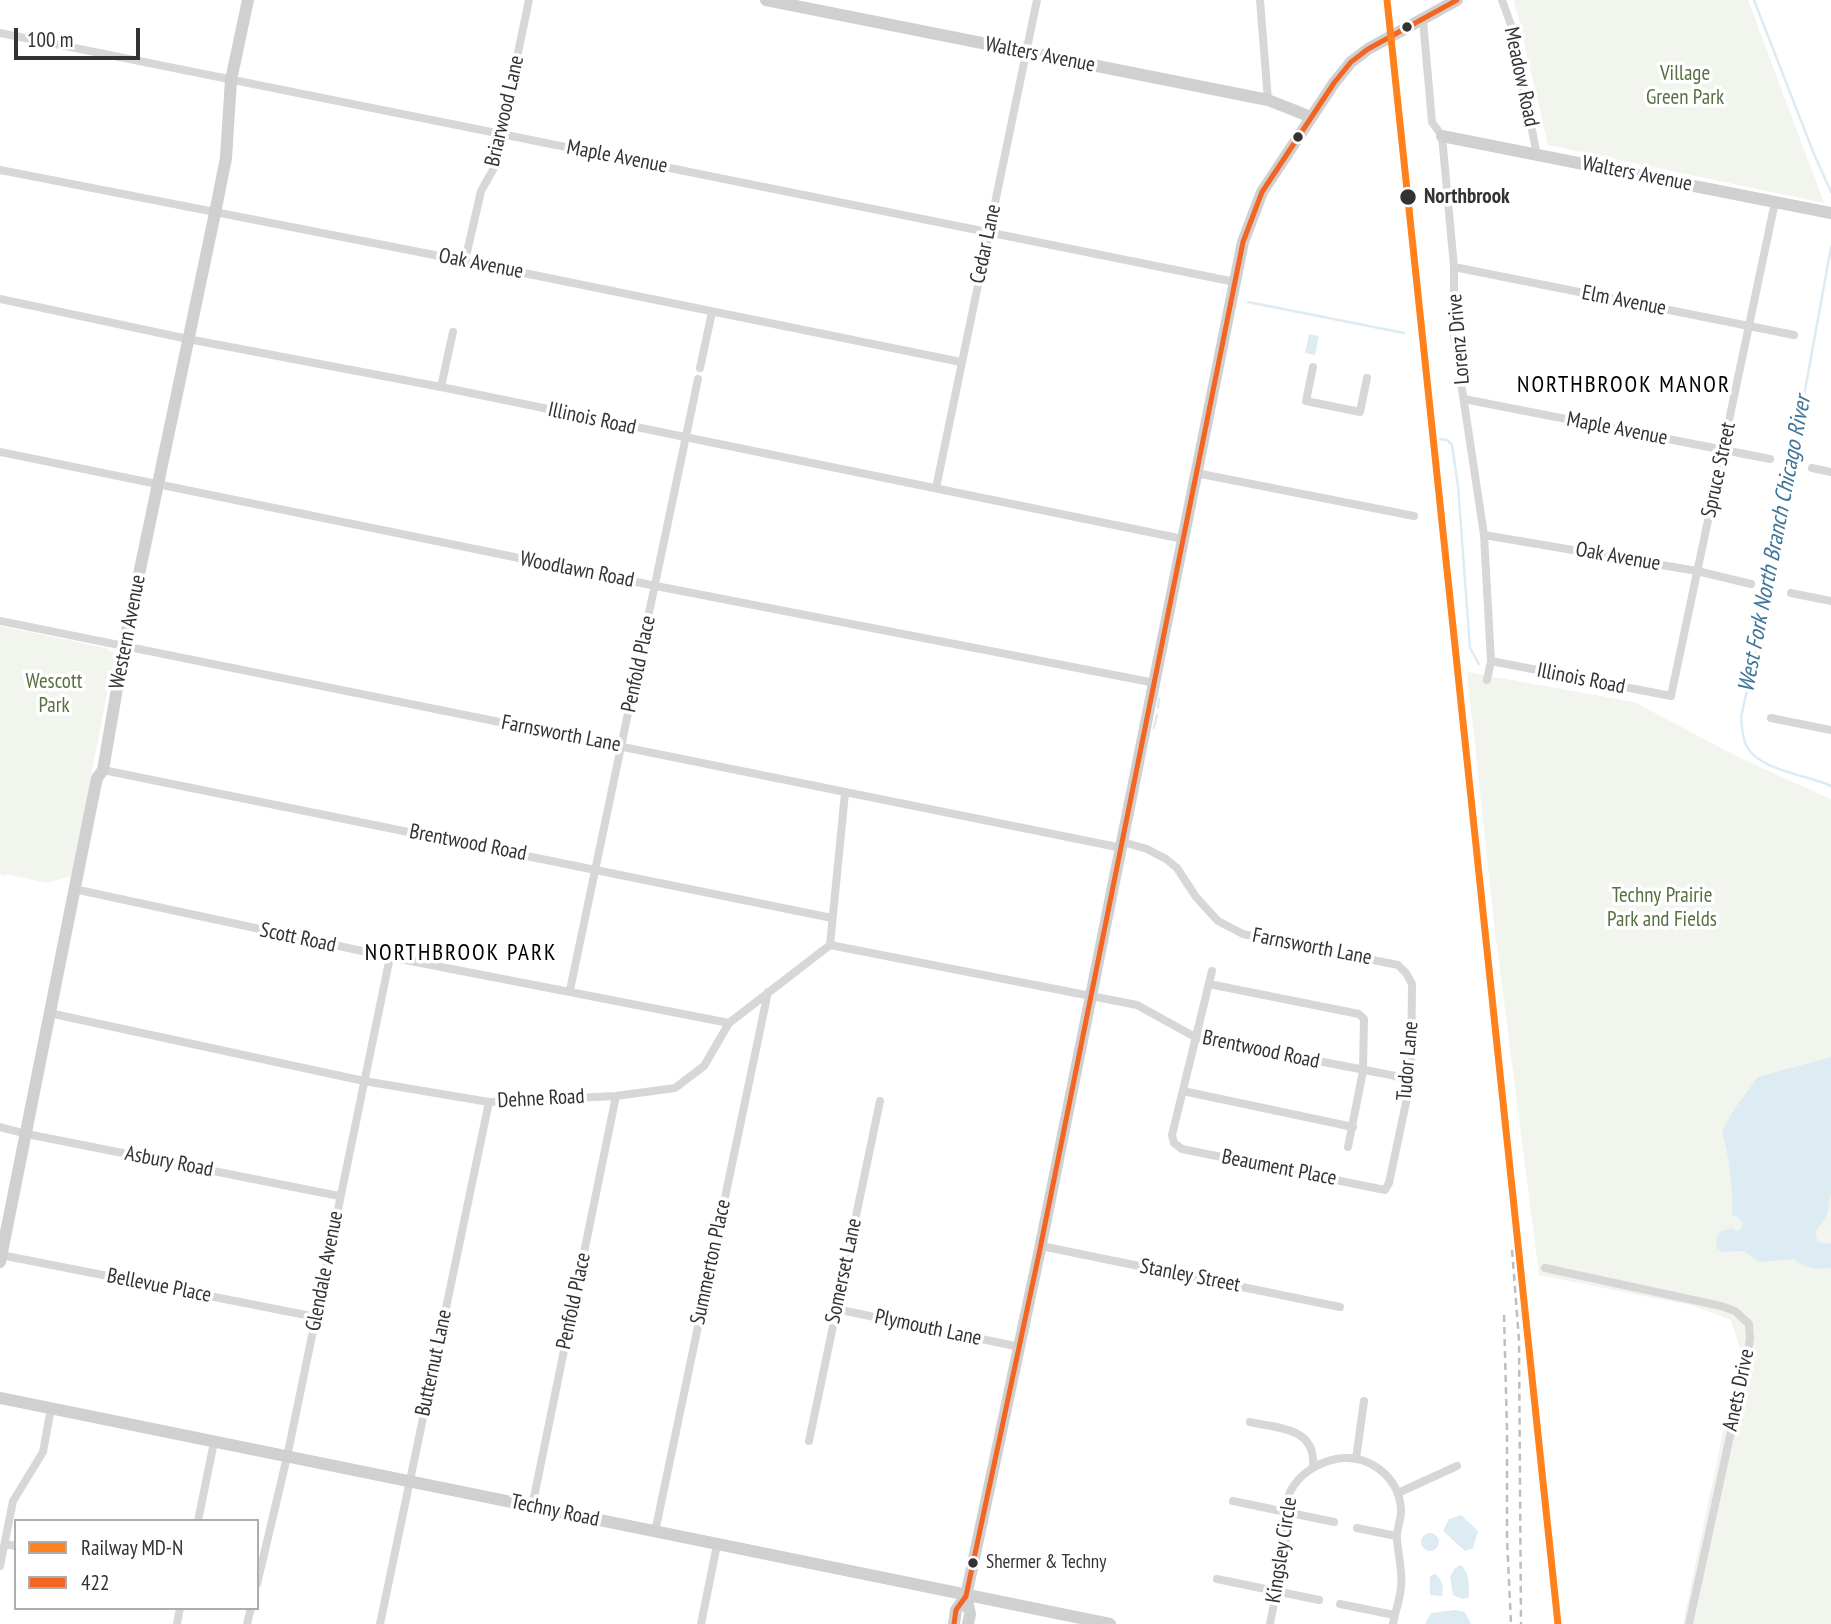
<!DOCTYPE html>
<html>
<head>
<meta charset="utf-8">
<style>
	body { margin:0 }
	#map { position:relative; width:1831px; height:1624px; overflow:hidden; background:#fff; font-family:"PT Sans Narrow",sans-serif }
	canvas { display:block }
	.legend { position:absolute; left:14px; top:1519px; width:245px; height:91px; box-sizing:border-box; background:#fff; border:2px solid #adadad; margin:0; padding:9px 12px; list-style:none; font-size:21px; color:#333 }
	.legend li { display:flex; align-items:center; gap:14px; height:35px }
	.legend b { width:35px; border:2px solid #adadad }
	.scale { position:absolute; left:14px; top:28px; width:126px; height:32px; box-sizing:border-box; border:4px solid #333; border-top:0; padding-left:9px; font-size:21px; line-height:24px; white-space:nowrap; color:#333; -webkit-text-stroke:5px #fff; paint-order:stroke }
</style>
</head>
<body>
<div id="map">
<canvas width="1831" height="1624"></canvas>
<ul class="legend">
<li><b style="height:9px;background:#ff821d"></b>Railway MD-N</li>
<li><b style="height:9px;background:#f26522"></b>422</li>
</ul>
<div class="scale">100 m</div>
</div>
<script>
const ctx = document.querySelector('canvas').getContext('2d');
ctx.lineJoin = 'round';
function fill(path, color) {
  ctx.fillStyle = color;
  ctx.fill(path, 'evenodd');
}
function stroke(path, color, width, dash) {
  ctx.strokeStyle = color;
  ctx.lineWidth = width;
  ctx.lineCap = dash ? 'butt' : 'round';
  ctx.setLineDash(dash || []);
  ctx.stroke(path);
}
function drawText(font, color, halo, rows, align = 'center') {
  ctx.font = font + ' "PT Sans Narrow",sans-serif';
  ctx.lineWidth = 7;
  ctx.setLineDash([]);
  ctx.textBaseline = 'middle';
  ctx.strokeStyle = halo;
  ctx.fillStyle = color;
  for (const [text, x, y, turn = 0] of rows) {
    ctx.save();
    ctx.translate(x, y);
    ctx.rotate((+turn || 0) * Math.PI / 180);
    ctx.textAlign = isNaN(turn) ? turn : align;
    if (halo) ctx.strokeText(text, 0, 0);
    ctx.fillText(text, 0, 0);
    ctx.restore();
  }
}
fill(new Path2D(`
	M1514,0H1748L1824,203L1548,145Z
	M0,626L106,648L115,654L71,876L47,883L6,874L5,876L0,875Z
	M1467,672L1634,702L1740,758L1831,799V1624H1683L1740,1349L1731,1320L1694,1306L1539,1275L1494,923Z`), '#f1f5ed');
fill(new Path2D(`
	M1309,334L1319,336L1315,355L1305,353Z
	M1831,1057V1193L1827,1215L1815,1233L1818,1242L1831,1244V1268C1816,1269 1806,1270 1795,1259L1760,1262L1743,1251L1722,1252L1717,1248L1716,1239L1721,1231L1732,1228L1737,1232L1741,1229L1743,1223L1738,1217L1732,1216C1733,1187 1730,1160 1722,1132L1733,1111L1758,1077Z
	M1461,1515L1478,1531L1473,1548L1465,1551L1443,1531L1449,1519Z
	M1421 1542a9 9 0 1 1 18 0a9 9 0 1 1-18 0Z
	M1461,1565C1470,1574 1469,1585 1469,1597L1463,1599L1453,1595L1450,1577L1455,1568Z
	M1435,1574C1442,1579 1444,1587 1442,1596L1430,1595V1576Z
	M1455,1610L1465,1612L1471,1624H1425L1431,1613Z`), '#ddebf3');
stroke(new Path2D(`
	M1754,0L1814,154L1831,192
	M1831,247L1766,606L1741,717C1742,726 1742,736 1746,745C1757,770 1808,775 1831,786
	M1248,302L1404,333
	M1440,439L1447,440L1452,445L1458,486L1470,648L1479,664
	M1158,708L1159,699
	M1154,728L1157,715`), '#ddebf3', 2.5);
stroke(new Path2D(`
	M1260,0L1268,100
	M1502,0L1511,25L1537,155
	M1423,20L1432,122L1442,136L1454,267V336L1484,535L1491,661L1487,680
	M0,33L1235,282
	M0,170L465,261L961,362
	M465,261L481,191L494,168L529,0
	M1454,267L1794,335
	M0,299L188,339L441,387L1183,539
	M1313,367L1306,401L1360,412L1367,378
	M700,368L712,312
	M441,387L453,332
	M1464,399L1770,459
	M0,452L656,586L1155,683
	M1812,468L1831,472
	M1196,473L1414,516
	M936,488L1037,0
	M1484,535L1697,571L1751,584
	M1791,593L1831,601
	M0,621L1122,848
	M1491,661L1671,696L1775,202
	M1771,718L1831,730
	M103,770L832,918
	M1123,842L1147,849L1166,859L1177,868L1196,897L1218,921L1243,934L1398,965L1406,973L1412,984L1411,1079L1389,1183L1385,1190L1182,1149L1174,1143L1172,1135L1212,971
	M74,889L390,957L729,1023
	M830,945L1137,1005L1195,1037L1411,1079
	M1209,984L1359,1014L1364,1019L1363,1071L1348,1147
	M570,990L698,379
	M49,1013L364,1081L489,1102L616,1096L675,1088L704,1066L729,1023L830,945L845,793
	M1183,1091L1353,1127
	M0,1127L27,1134L339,1196
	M1041,1246L1340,1307
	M1,1255L316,1317
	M1545,1268L1721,1306L1735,1311L1749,1324L1750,1338L1747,1358L1689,1624
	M836,1309L1020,1347
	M1250,1422C1280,1429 1316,1427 1313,1467
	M809,1441L880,1101
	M1356,1459L1364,1401
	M1398,1493L1457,1466
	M1233,1501L1334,1522
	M532,1507L616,1096
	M198,1521L214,1442
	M1357,1528L1396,1536
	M655,1532L768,992
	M5,1544L16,1546
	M0,1566L13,1501L43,1452L51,1408
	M1217,1579L1319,1600
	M257,1584L287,1457L390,957
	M1340,1604L1394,1615
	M177,1624L180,1608
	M247,1624L251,1608
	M380,1624L489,1102
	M701,1624L717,1545
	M1270,1624C1275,1596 1283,1568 1286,1540C1288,1524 1283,1507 1290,1492C1299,1474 1317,1463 1336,1459C1368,1453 1398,1476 1401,1508C1402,1519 1396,1529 1397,1539C1398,1555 1403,1572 1401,1587C1400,1600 1395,1612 1393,1624`), '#d7d7d7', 8);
stroke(new Path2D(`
	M766,0L1268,100L1311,117
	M1442,136L1831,213
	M0,1262L91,807L97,778L103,770L126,636L215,213L226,158L231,80L248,0
	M0,1398L1110,1624
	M966,1596L970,1614L968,1624
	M954,1624L956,1610L966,1596L1040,1249L1243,242L1262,192L1334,83L1351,62L1368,49L1457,0`), '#d0d0d0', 12);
stroke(new Path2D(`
	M1512,1250L1519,1340L1521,1624
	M1504,1315L1507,1430V1539L1511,1624`), '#bebebe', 2.5, [7, 5]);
stroke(new Path2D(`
	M954,1624L956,1610L966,1596L1040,1249L1243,242L1262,192L1334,83L1351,62L1368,49L1457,0`), '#f26522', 5);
stroke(new Path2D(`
	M1387,0L1558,1624`), '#ff821d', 7);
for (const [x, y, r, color] of [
	[1407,27,6,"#333"],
	[1298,137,6,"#333"],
	[1408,197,9,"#333"],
	[973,1563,6,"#333"]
]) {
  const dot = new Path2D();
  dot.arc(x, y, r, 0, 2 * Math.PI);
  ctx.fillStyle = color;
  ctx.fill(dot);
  stroke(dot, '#fff', 2.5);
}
drawText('19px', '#333', '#fff', [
	["Shermer & Techny",986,1563]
], 'left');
drawText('21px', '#333', '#fff', [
	["Walters Avenue",1040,55,11],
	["Meadow Road",1521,77,78],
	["Briarwood Lane",505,111,-77],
	["Maple Avenue",617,157,11],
	["Walters Avenue",1637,174,11],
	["Cedar Lane",986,244,-78],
	["Oak Avenue",481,264,11],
	["Elm Avenue",1624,301,11],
	["Lorenz Drive",1459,339,-95],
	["Illinois Road",592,419,12],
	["Maple Avenue",1617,429,11],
	["Spruce Street",1719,470,-78],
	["Oak Avenue",1618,557,10],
	["Woodlawn Road",577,570,11],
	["Western Avenue",128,632,-79],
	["Penfold Place",639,664,-78],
	["Illinois Road",1581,679,11],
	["Farnsworth Lane",561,734,11],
	["Brentwood Road",468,843,11],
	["Scott Road",298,938,12],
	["Farnsworth Lane",1312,947,11],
	["Brentwood Road",1261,1050,12],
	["Tudor Lane",1408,1061,-85],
	["Dehne Road",541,1099,-3],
	["Asbury Road",169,1162,11],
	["Beaument Place",1279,1168,11],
	["Summerton Place",711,1262,-78],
	["Glendale Avenue",325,1271,-79],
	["Somerset Lane",844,1271,-78],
	["Stanley Street",1190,1276,11],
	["Bellevue Place",159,1286,11],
	["Penfold Place",574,1301,-78],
	["Plymouth Lane",928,1328,12],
	["Butternut Lane",434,1363,-78],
	["Anets Drive",1739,1390,-78],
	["Techny Road",555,1511,12],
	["Kingsley Circle",1282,1550,-81]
]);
drawText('21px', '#56703f', '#fff', [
	["Village",1685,74],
	["Green Park",1685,98],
	["Wescott",54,682],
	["Park",54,706],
	["Techny Prairie",1662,896],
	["Park and Fields",1662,920]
]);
drawText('bold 21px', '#333', '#fff', [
	["Northbrook",1424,197]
], 'left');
ctx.letterSpacing = '2px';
drawText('23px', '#000', '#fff', [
	["NORTHBROOK MANOR",1624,385],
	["NORTHBROOK PARK",461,953]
]);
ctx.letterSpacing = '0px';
drawText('italic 23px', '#3f7597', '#fff', [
	["West Fork North Branch Chicago River",1775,544,-79]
]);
</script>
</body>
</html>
